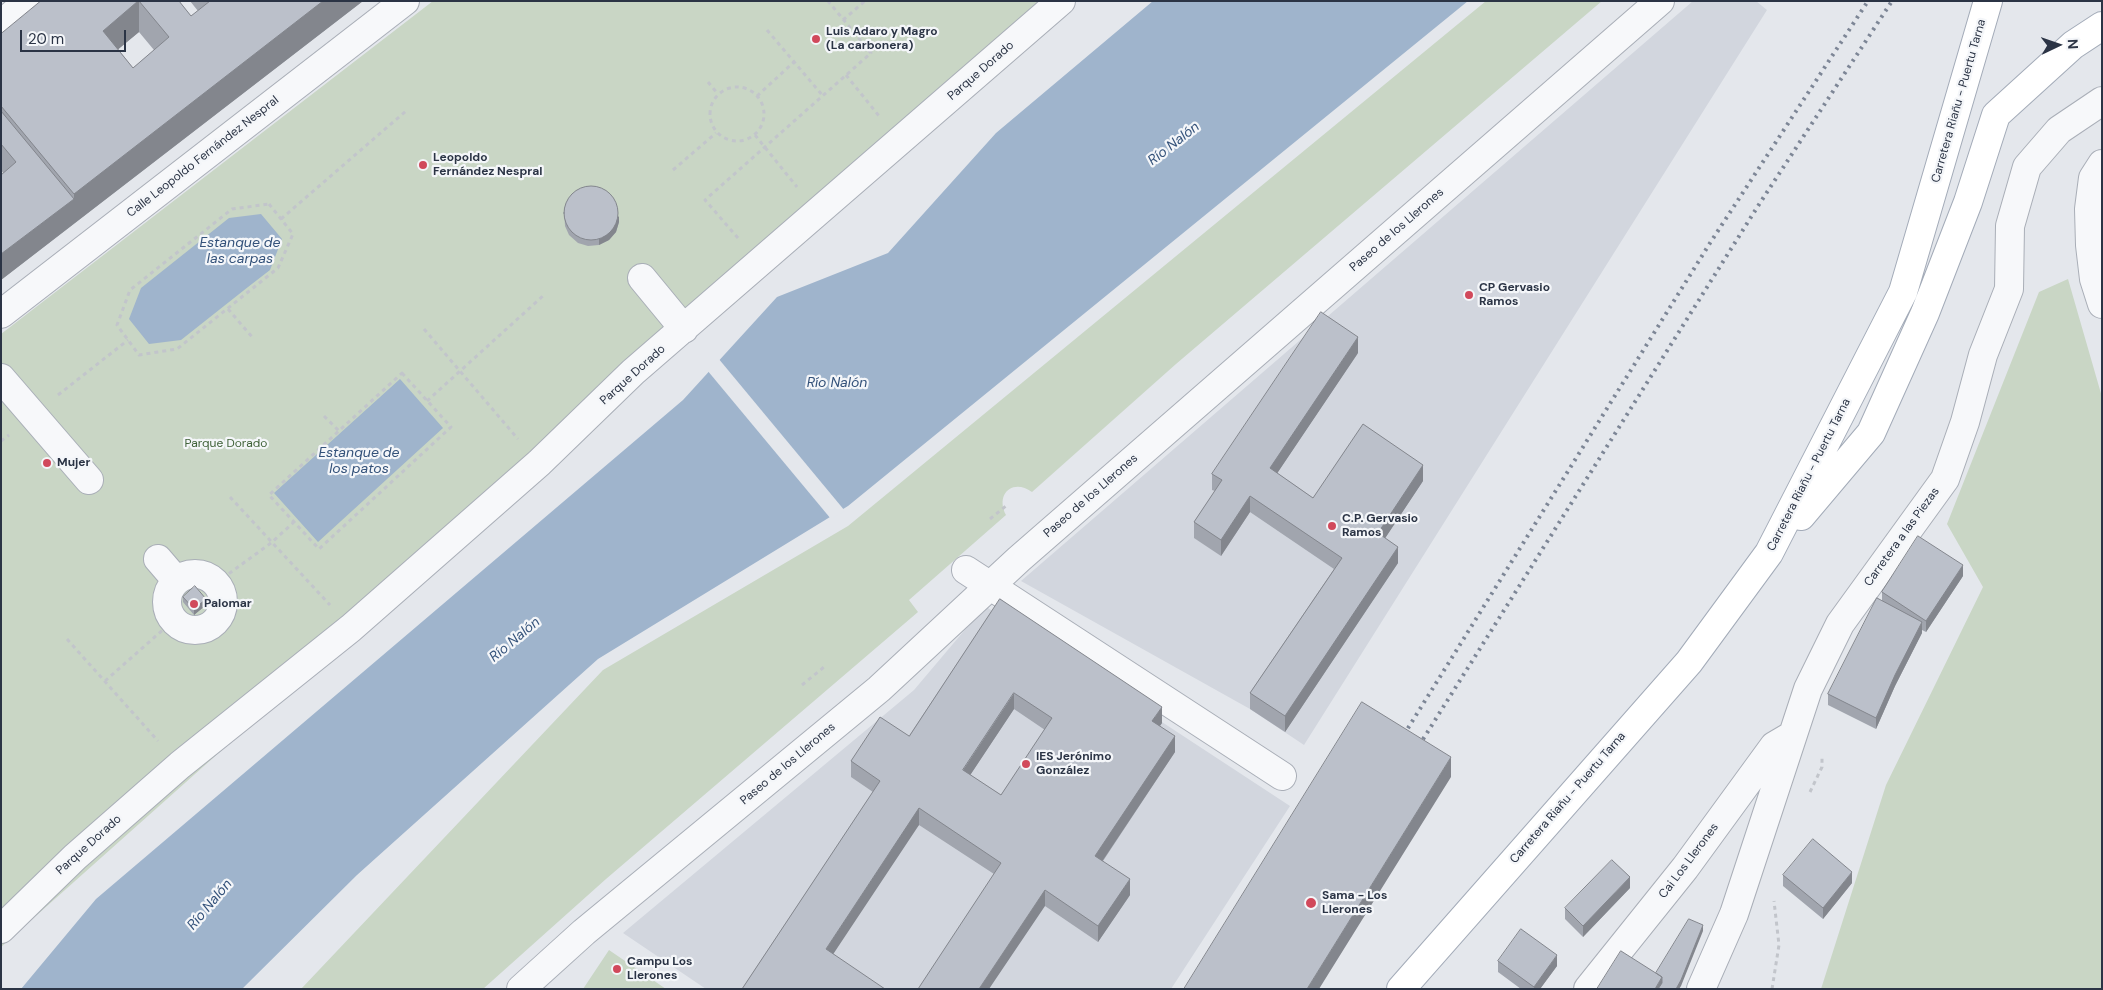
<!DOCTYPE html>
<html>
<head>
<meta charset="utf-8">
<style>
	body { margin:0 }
	#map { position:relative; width:2103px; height:990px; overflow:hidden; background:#e4e7ec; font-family:"DM Sans",sans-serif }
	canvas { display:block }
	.frame { position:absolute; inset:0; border:2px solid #2b3445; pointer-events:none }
	.north { position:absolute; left:2033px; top:20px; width:50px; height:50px; -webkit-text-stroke:4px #f4f6f9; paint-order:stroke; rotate:87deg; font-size:14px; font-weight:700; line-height:20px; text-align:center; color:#2b3445 }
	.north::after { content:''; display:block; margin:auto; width:18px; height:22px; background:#2b3445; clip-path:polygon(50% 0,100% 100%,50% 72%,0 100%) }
	.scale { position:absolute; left:20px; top:30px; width:106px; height:22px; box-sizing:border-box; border:2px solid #2b3445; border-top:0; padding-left:6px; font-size:15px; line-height:18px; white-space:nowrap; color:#2b3445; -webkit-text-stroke:4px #f4f6f9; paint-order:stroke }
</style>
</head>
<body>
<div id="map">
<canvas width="2103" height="990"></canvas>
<div class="frame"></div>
<div class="north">N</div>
<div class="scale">20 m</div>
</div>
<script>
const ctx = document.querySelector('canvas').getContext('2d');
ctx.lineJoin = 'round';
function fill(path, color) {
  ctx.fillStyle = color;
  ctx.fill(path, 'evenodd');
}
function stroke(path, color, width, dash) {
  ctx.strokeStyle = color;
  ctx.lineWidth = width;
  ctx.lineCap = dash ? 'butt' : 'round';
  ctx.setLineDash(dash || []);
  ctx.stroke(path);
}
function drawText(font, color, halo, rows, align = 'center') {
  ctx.font = font + ' "DM Sans",sans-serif';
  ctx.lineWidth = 4.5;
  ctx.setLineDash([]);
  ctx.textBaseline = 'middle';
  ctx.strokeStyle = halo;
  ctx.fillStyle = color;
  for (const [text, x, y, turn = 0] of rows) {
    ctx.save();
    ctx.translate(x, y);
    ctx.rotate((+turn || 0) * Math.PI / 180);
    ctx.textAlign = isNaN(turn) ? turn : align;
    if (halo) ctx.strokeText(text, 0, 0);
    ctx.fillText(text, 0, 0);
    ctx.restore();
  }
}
fill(new Path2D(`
	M1693,1H1756L1767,10L1304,745L1250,709L1021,581Z
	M985,606L1290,806L1171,989H706L623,933L914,690Z`), '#d2d6de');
fill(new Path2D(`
	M433,1H1062L1,947V334Z
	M1486,1H1602L1176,364L1032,492C1013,478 995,494 1006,515L909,600L918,612L606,879L483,989H301L603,670L848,526Z
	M2068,279L2102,397V989H1821L1886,785L1983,587L1947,524L2039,292Z
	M609,950L666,989H583Z`), '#c9d6c5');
fill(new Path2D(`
	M1153,1H1468L848,506L598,659L357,875L242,989H21L96,899L683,400L777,297L888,253L996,133Z
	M261,214L282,239L270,270L248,287L181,340L149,344L129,319L141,288L229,218Z
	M400,379L443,428L318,542L274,493Z`), '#9fb4cc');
fill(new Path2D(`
	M718,358L845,511L831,519L707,370Z`), '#e4e7ec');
const minor = new Path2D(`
	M1,24L29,1
	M2102,164L2093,178L2089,209L2090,245L2094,279L2102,304
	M642,278L684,329
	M1,314L405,1
	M1,378L89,480
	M158,559L176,580
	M966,570L1282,776
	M167 602a28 28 0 1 1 56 0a28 28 0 1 1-56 0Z
	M1,929L75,857L180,765L351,628L539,463L633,372L1061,1
	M521,989L584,932L879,689L1019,559L1660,1
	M1588,989L1685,868L1774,746L1791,736
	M1701,989L1734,914L1808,689L1840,624L1945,479L1965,422L1983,355L2009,289L2010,226L2027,167L2059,130L2102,101`);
const major = new Path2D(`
	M1801,516L1871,433L1925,313L1968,202L1996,115L2073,45L2102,26
	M1401,989L1689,662L1769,553L1903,292L1988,1`);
stroke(minor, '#a9aeb7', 30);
stroke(major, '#a3abb8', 30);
stroke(new Path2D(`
	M843,20L865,1
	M767,30L823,96
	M846,75L879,116
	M708,82L718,94
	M710 114a27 27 0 1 1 54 0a27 27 0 1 1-54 0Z
	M757,96L794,62
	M755,135L797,187
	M673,170L716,133
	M269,204L293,234L278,268L177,349L139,355L117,325L130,290L232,209Z
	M281,219L406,111
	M738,238L705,200L871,53L828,1
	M228,309L253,338
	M424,329L518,439
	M402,373L451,427L319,549L269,495Z
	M58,395L128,340
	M427,401L544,295
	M324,416L339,431
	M1,441L9,435
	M230,497L330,605
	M990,519L1007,505
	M216,583L271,543L294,522
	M67,639L158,741
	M105,681L174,620
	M802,685L824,667
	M1810,792L1822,767V756
	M1772,989L1779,945L1774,901`), '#c2c5cb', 3, [4, 4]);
stroke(minor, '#f7f8fa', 28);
stroke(major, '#fff', 28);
stroke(new Path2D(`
	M1400,741L1710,243L1868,1
	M1415,752L1758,206L1892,1`), '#7d8696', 4, [2.5, 5]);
fill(new Path2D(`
	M41,1H179L191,16L198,11L190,1H363L1,280V175L3,173L1,170V34ZM139,32L154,50L133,68L118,49Z
	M564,209L619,222L616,232L609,240L599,245L588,246L578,243L569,235L565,226Z
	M1358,353L1277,473L1313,498L1423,481L1385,538L1398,563L1285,732L1250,709V693L1334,569L1250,512L1221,556L1194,538V522L1215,491L1212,490V474Z
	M1963,576L1926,632L1922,630V633L1895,686L1876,729L1828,705V694L1882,601V592Z
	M183,597L206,605L194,615L183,602Z
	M1000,599L1162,723L1160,726L1175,752L1103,861L1130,895L1098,942L1045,906L994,874L919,825L742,989L873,792L851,777V761L909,736ZM1014,709L1045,730L1001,795L970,775Z
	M1783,875L1852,883L1823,919L1783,886Z
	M1630,888L1583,937L1565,919V908Z
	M1498,961L1557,966L1540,989H1521L1498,972Z`), '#a1a5ae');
fill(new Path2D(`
	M138,1H139V32L103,62V31Z
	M323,1H363L1,280V254L74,199V194Z
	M619,216V222L616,232L609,240L599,245V239Z
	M1358,337V353L1270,484V468Z
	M1423,465V481L1378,549V533Z
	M1250,496V512L1221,556V540Z
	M1398,547V563L1285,732V716Z
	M1963,565V576L1926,632V621Z
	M206,599V605L194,615V609Z
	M1922,622V633L1895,686L1876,729V718L1895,675Z
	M1014,693V709L963,786V770Z
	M1162,707V723L1152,737V721Z
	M1175,736V752L1095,872V856Z
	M1451,757V777L1319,989H1307Z
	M919,808V825L826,965V949Z
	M1852,872V883L1823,919V908Z
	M1630,877V888L1583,937V926Z
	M1130,879V895L1098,942V926Z
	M1045,890V906L989,989H979Z
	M1703,925V931L1681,986L1679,989H1676Z
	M1557,955V966L1540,989H1534V987Z
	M1662,977V989H1655Z`), '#83868d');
const building = new Path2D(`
	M41,1H138L103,31L133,68L169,37L139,1H179L191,16L210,1H323L74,194L1,106V34Z
	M1,111L74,199L1,254V175L16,162L1,144Z
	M564 213a27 27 0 1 1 54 0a27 27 0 1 1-54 0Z
	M1321,312L1358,337L1270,468L1313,498L1363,424L1423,465L1378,533L1398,547L1285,716L1250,693L1342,558L1250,496L1221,540L1194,522L1222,480L1212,474Z
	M1918,536L1963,565L1926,621L1882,592Z
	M195,586L206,599L194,609L183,597Z
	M1877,598L1922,622L1895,675L1876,718L1828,694Z
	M1000,599L1162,707L1152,721L1175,736L1095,856L1130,879L1098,926L1045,890L979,989H918L1001,863L919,808L826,949L885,989H742L880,781L851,761L880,717L909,736ZM1014,693L1052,718L1001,795L963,770Z
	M1362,702L1451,757L1307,989H1184Z
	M1813,839L1852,872L1823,908L1783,875Z
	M1612,860L1630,877L1583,926L1565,908Z
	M1689,919L1703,925L1681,980L1676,989H1658L1662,983V977L1656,973Z
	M1521,929L1557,955L1534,987L1498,961Z
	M1621,951L1662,977L1655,989H1597Z`);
fill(building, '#bbc0ca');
stroke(building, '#83868d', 1);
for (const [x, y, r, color] of [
	[816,39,5,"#d1495b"],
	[423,165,5,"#d1495b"],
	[1469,295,5,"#d1495b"],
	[47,463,5,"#d1495b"],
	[1332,526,5,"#d1495b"],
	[194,604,5,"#d1495b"],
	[1026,764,5,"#d1495b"],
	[1311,903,6,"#d1495b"],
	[617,969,5,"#d1495b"]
]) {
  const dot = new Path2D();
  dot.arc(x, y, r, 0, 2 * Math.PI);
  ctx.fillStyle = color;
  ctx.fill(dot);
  stroke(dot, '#f4f6f9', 2);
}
drawText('bold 12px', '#2b3445', '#f4f6f9', [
	["Luis Adaro y Magro",826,32],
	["(La carbonera)",826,46],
	["Leopoldo",433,158],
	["Fernández Nespral",433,172],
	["CP Gervasio",1479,288],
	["Ramos",1479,302],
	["Mujer",57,463],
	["C.P. Gervasio",1342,519],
	["Ramos",1342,533],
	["Palomar",204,604],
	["IES Jerónimo",1036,757],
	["González",1036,771],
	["Sama - Los",1322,896],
	["Llerones",1322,910],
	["Campu Los",627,962],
	["Llerones",627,976]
], 'left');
drawText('12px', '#2b3445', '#f4f6f9', [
	["Parque Dorado",981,71,-41],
	["Carretera Riañu - Puertu Tarna",1959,101,-74],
	["Calle Leopoldo Fernández Nespral",203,157,-38],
	["Paseo de los Llerones",1397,230,-41],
	["Parque Dorado",633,375,-42],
	["Carretera Riañu - Puertu Tarna",1809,475,-63],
	["Paseo de los Llerones",1091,496,-41],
	["Carretera a las Piezas",1902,537,-54],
	["Paseo de los Llerones",788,764,-40],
	["Carretera Riañu - Puertu Tarna",1568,798,-49],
	["Parque Dorado",89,845,-42],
	["Cai Los Llerones",1689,861,-53]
]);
drawText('12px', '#3f6138', '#f4f6f9', [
	["Parque Dorado",226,444]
]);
drawText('italic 14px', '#34527a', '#f4f6f9', [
	["Río Nalón",1174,144,-38],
	["Estanque de",240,243],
	["las carpas",240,259],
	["Río Nalón",837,383],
	["Estanque de",359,453],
	["los patos",359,469],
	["Río Nalón",515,640,-40],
	["Río Nalón",210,905,-50]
]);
</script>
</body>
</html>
